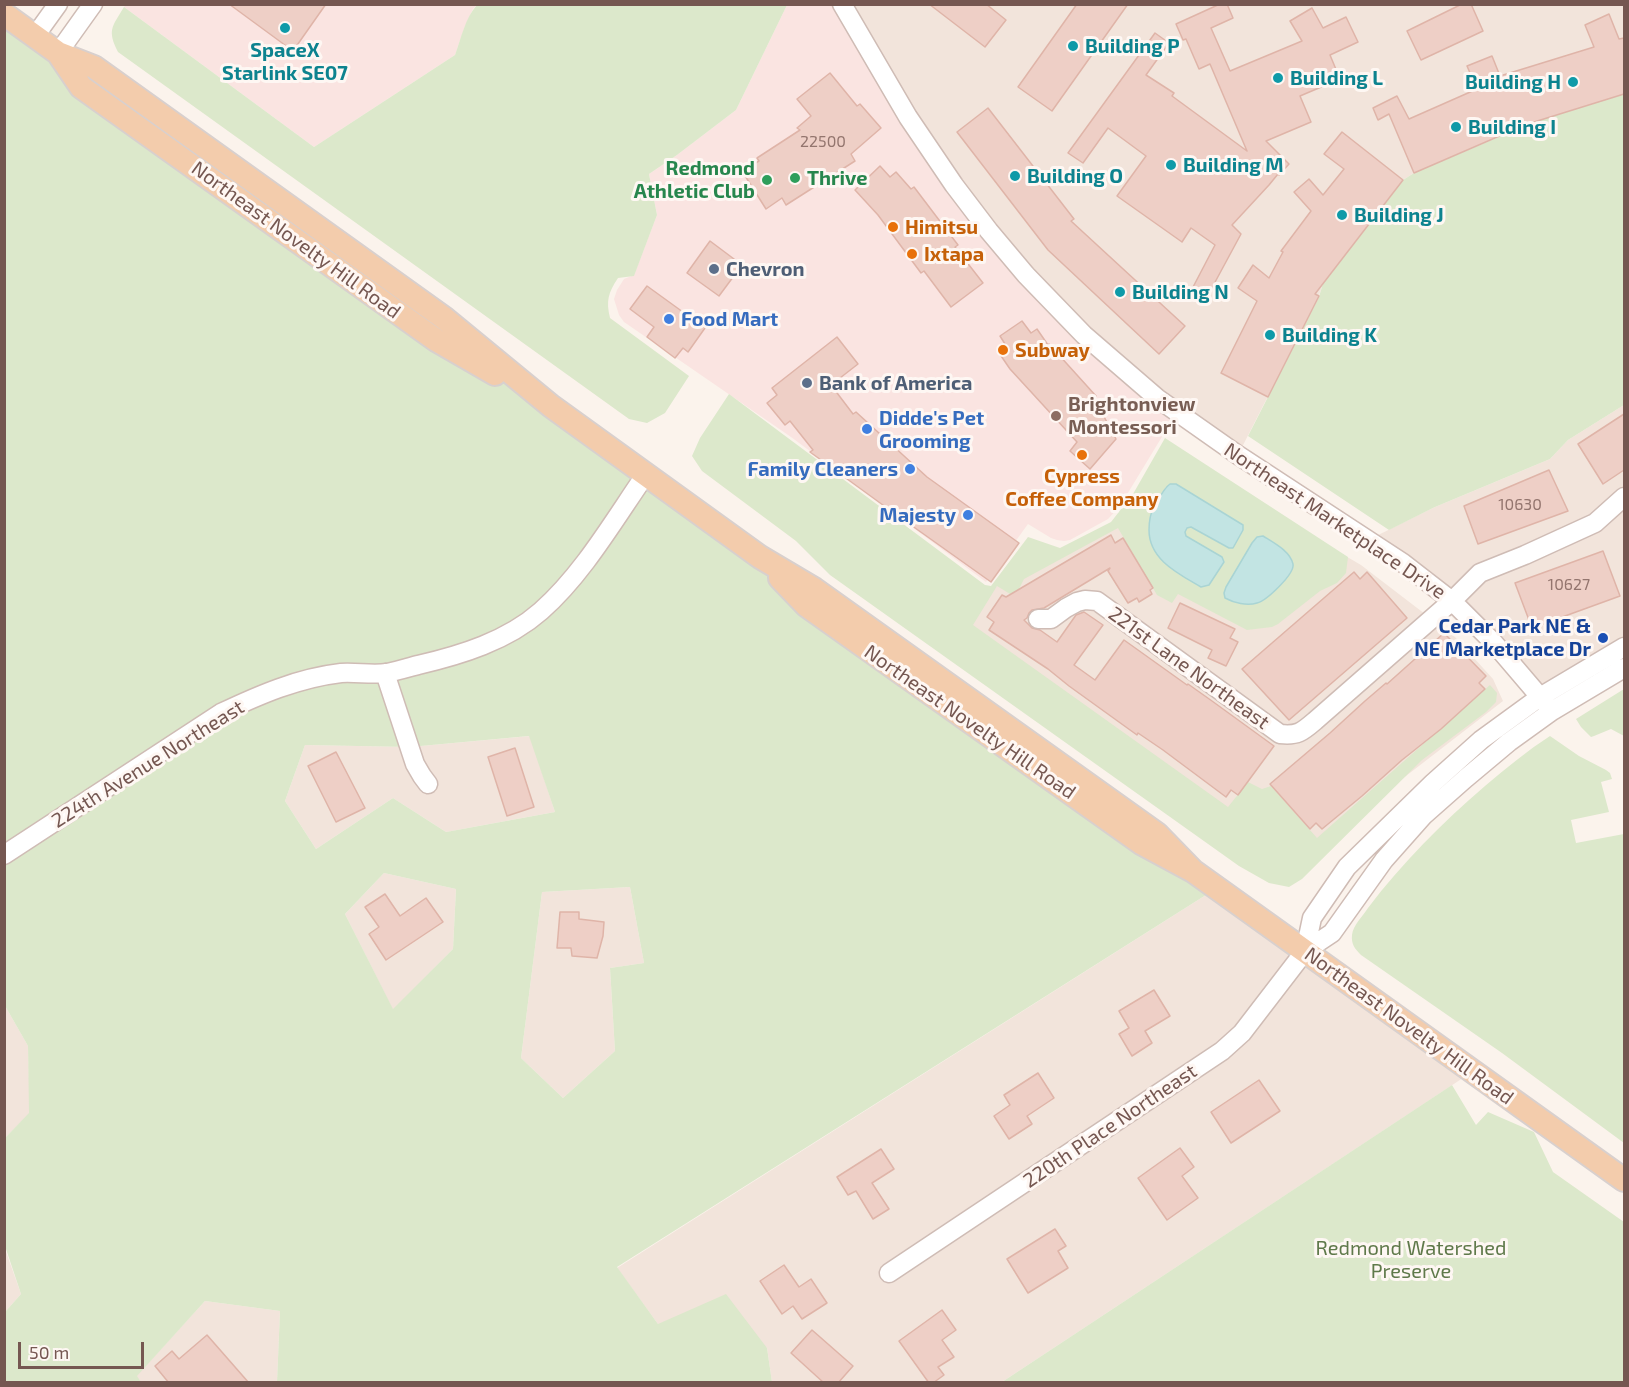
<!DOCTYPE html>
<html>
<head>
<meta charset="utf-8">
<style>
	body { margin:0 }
	#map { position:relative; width:1629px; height:1387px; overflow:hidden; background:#fbf3ec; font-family:"Exo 2",sans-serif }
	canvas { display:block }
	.frame { position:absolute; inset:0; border:6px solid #755751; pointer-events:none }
	.scale { position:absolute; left:18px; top:1342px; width:126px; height:27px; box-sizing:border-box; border:3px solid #755751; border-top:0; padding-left:8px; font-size:18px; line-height:21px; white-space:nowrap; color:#755751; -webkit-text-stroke:4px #fef7f3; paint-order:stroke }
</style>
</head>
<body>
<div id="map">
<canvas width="1629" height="1387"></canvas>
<div class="frame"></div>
<div class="scale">50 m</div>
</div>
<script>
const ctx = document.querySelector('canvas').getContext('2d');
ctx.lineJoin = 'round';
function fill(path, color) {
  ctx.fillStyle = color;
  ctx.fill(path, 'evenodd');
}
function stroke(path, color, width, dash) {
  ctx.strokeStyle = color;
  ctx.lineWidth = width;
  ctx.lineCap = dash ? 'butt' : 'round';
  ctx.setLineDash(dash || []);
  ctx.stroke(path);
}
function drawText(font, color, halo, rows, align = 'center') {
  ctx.font = font + ' "Exo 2",sans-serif';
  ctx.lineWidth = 6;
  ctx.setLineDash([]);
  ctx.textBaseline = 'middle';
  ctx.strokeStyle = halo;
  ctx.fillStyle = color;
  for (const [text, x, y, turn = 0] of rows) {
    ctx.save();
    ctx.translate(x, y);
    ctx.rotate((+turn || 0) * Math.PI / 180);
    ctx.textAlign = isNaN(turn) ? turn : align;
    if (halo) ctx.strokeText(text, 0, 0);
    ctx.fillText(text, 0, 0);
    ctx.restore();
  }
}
fill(new Path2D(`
	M842,5H1624V94L1534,122L1414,173L1403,180L1323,283L1319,296L1238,455L1026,275Z
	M1624,405V647L1540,697L1494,643L1368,540L1435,507L1550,459L1568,440Z
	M1179,459L1361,565L1455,637L1493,679L1503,701L1296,861L960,629L1023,555L1053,557L1129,515Z
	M530,736L555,812L446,832L393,798L316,849L285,801L305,745L410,747Z
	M384,873L456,889L453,949L393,1010L345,914Z
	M630,887L644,963L610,968L615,1051L563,1098L521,1058L542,892Z
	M1217,888L1472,1072L1002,1382H772L767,1348L658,1324L617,1268Z
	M4,1004L28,1046L30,1113L5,1138Z
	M4,1246L21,1294L5,1312H4Z
	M205,1301L280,1311L277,1382H141L136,1376Z`), '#f2e4db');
fill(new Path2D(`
	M126,4L477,5L473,9L464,29L455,55L314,147L124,7Z
	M787,5H842L989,231L1177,412L1120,506L1108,519L1070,540L1064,541L1057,540L1051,538L1028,524L986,582L791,437L624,322L619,315L614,299L617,290L624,279L634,275L657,215L649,174L677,155L736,110Z`), '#fae4e1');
fill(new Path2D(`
	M477,5H787L736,110L677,155L649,174L657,215L634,276L618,278C608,293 606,301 610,318L689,376L665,413L647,423L629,419L118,52C107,30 112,27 124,7L314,147L455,55C461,39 465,18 477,5Z
	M4,14L81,87L551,406L1217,888L617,1267L658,1324L726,1294L767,1348L772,1382H277L280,1311L205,1301L137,1376L141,1382H5V1312L21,1294L5,1246V1138L29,1113L28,1046L4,1004ZM529,736L555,812L446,832L393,798L316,849L285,801L305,745L410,747ZM384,873L456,889L453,949L393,1009L345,914ZM630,887L644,963L610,968L615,1051L563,1098L521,1058L542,892Z
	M1624,94V405L1568,440L1550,459L1435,507L1389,530L1248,436L1319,297L1323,283L1403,180L1414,173L1534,122Z
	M729,394L985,585L991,586L1028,537L1060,548L1111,522L1133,494L1165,438L1348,557L1346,573L1337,583L1320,591L1278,624L1272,627L1247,630L1178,594L1172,603L1157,595L1118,528L1024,579L1015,597L997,586L973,625L1228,807L1248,782L1262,789L1271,786L1317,838L1490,685L1497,693L1496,702L1486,712L1422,760L1302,879L1289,887L1269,883L1239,866L830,575L796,541L702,471L692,456L700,438ZM1166,487L1229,548L1191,527L1187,528L1185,532L1186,536L1222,557L1149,524L1152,512Z
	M1624,689V736L1611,729L1594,736L1591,737L1581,727L1576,719Z
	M1550,736L1579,756L1606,770L1610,773L1612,779L1601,782L1609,812L1571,820L1576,843L1624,834V1143L1502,1053L1361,955C1355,949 1351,944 1352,935C1353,925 1363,916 1368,908C1402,863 1442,823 1485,786C1506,768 1527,751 1550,736Z
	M1452,1085L1476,1125L1488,1112L1534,1132L1553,1172L1624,1222V1382H1002Z`), '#dce8cb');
const water = new Path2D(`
	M1170,484H1176L1243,525V530L1233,548H1229L1191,527L1187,528L1185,532L1186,536L1222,557L1224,562L1209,585L1201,587C1179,574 1149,560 1149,530C1149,522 1150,514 1154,507C1159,499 1163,489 1170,484Z
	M1263,536C1274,543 1290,551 1293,564C1295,574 1266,601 1257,603C1247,606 1234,603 1225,598L1224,593L1226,587L1252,543L1257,537Z`);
fill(water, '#c2e4e3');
stroke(water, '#a9d4d4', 1.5);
const building = new Path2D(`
	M229,4H326L293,51Z
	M929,4H986L1006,20L985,47Z
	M1077,4H1128L1052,111L1018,87Z
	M1220,4H1227L1233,18L1211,28L1230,71L1302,41L1290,21L1312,8L1323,28L1346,17L1358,42L1330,55L1340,79L1300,96L1311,122L1266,141L1289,164L1279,175L1278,174L1269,185L1232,225L1241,234L1207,297L1192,289L1215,245L1191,228L1182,242L1117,196L1146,156L1108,128L1083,163L1068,153L1155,33L1169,43L1146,75L1174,93L1172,96L1247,151L1210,64L1199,69L1186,39L1183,40L1176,24Z
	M1462,4H1471L1483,31L1421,60L1407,31Z
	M1609,14L1619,39L1624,38V94L1518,127V128L1414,173L1389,114L1378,120L1373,108L1397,96L1409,119L1477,89L1467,66L1492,56L1500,76L1594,47L1585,25Z
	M830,73L857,106L860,104L881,128L851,154L855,161L786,205L782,198L766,209L742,171L759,161L757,158L800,130L797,128L811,116L797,99Z
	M988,108L1074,219L1071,221L1185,326L1159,354L1048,250L957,132Z
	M1342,132L1403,180L1315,294L1319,296L1268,397L1221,373L1257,301L1238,288L1253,265L1269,278L1283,252L1281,251L1311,211L1294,192L1309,179L1323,195L1344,169L1324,154Z
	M880,166L890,177L896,172L911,189L914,187L958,245L955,247L983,283L951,307L924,271L921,273L878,215L855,190Z
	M710,241L742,265L719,296L687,273Z
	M647,286L705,328L688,352L683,348L675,358L647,337L654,327L630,309Z
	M1022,321L1031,333L1037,329L1048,345L1049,344L1096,396L1094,398L1116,439L1090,469L1070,451L1077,442L1010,369L997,350L1005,344L1000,336Z
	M837,337L858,364L831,385L853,414L856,412L927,477L1019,543L991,582L887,508L810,452L813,450L790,421L785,425L767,403L777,395L772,388Z
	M1624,414V470L1603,484L1578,444Z
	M1549,470L1568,511L1478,544L1464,506Z
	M1111,535L1115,543L1123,538L1153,588L1150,590L1152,594L1139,602L1137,598L1128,603L1108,571L1110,568L1044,608L1032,610L1029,613L1027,618L1024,620L1032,628L1040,630L1057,642L1076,615L1084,612L1103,625L1074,665L1095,680L1124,640L1187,685L1188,684L1212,701L1274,746L1238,795L1231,790L1226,797L1163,750L1138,733L1137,735L1069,686L1048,669L989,630L994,622L987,617L1002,595L1006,597Z
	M1603,551L1620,596L1532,628L1515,583Z
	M1354,572L1360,579L1367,572L1407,618L1289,720L1242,669Z
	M1180,603L1235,629L1230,638L1238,642L1226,666L1208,658L1212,650L1168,628Z
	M1444,633L1486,676L1479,683L1485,689L1441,729L1402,760L1362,796L1322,829L1316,823L1310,829L1270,784L1330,733L1365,701L1386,683L1387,684Z
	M515,748L534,807L507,816L488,757Z
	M336,752L365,808L336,822L308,766Z
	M385,894L400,916L426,898L443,922L386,960L369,934L379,927L365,907Z
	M560,912H579V919L604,922L603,936L597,958L572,956L571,948H557Z
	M1154,990L1170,1016L1145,1031L1152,1043L1132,1056L1119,1034L1129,1028L1119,1011Z
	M1038,1073L1054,1098L1027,1116L1032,1124L1009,1139L994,1116L1010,1105L1004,1095Z
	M1259,1080L1280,1111L1231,1143L1211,1112Z
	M1180,1148L1194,1167L1182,1176L1198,1198L1167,1220L1138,1178Z
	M881,1149L894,1169L872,1183L889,1209L873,1219L856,1191L848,1195L837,1177Z
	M1055,1229L1066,1246L1058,1251L1068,1268L1028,1293L1007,1259Z
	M784,1265L799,1287L811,1279L827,1303L802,1319L793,1306L782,1314L760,1281Z
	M942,1310L956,1330L942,1340L954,1357L938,1367L944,1375L933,1383H929L899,1341Z
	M812,1330L853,1366L838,1383H824L791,1353Z
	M207,1335L249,1383H169L155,1366L172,1351L179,1359Z`);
fill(building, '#eecfc6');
stroke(building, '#dfb4a8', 1.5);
const minor = new Path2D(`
	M842,4L908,117L954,185L989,231L1026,275L1084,335L1157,398L1238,455L1403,563L1452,601L1494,643L1552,711
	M35,36L58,4
	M58,53L93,4
	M1038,619H1051L1066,608L1077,602L1085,600L1097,601L1280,734C1298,736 1302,732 1316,720L1452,601L1480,573L1525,555L1595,523L1624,497
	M385,673L415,764L422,776L428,784
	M4,855L221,713C259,695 298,678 341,673C356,672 372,675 387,673C397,671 407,668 418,665C461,655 507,641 541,611C583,574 614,520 646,474
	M1305,951L1312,918L1347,867L1433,783L1481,740L1540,697L1624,647
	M889,1273L1222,1051L1242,1033L1305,951L1332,933L1384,860L1423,816L1466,778L1509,742L1552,711L1624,668`);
const major = new Path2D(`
	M4,14L58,53L94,67L444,318L551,406L760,557L814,589L1157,834L1193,871
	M58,53L81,87L436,340L495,374
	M780,578L807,606L1141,843L1193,871L1624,1180`);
stroke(minor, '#cfbcb5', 21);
stroke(major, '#d8d0ce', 26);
stroke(minor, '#fff', 18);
stroke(major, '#f3ccac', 22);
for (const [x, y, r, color] of [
	[285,28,6,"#0f9aa8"],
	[1073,46,6,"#0f9aa8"],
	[1278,78,6,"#0f9aa8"],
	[1573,82,6,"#0f9aa8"],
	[1456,127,6,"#0f9aa8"],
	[1171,165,6,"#0f9aa8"],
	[1015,176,6,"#0f9aa8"],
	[795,178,6,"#2e9e5b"],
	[767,180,6,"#2e9e5b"],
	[1342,215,6,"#0f9aa8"],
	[893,227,6,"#e8710a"],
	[912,254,6,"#e8710a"],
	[714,269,6,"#5c6f8a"],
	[1120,292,6,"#0f9aa8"],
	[669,319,6,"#3f7fe0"],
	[1270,335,6,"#0f9aa8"],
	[1003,350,6,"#e8710a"],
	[807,383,6,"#5c6f8a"],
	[1056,416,6,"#8d6e63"],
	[867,429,6,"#3f7fe0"],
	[1082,455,6,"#e8710a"],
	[910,469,6,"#3f7fe0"],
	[968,515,6,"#3f7fe0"],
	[1603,638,6,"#1a4fb4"]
]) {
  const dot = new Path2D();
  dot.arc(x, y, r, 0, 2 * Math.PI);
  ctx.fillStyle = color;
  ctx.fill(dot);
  stroke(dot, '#fef7f3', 2);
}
drawText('16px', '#93756e', null, [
	["22500",823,142],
	["10630",1520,505],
	["10627",1569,585]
]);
drawText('bold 20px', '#0d838f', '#fef7f3', [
	["Building P",1085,46],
	["SpaceX",285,50,"center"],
	["Starlink SE07",285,73,"center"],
	["Building L",1290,78],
	["Building H",1561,82,"right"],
	["Building I",1468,127],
	["Building M",1183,165],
	["Building O",1027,176],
	["Building J",1354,215],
	["Building N",1132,292],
	["Building K",1282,335]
], 'left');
drawText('bold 20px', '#27864d', '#fef7f3', [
	["Redmond",755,168],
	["Athletic Club",755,191],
	["Thrive",807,178,"left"]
], 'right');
drawText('bold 20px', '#c56008', '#fef7f3', [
	["Himitsu",905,227],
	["Ixtapa",924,254],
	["Subway",1015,350],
	["Cypress",1082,476,"center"],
	["Coffee Company",1082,499,"center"]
], 'left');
drawText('20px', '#755751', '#fef7f3', [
	["Northeast Novelty Hill Road",296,240,36],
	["Northeast Marketplace Drive",1335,521,34],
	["221st Lane Northeast",1189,668,36],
	["Northeast Novelty Hill Road",970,722,35],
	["224th Avenue Northeast",148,764,-32],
	["Northeast Novelty Hill Road",1409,1026,36],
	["220th Place Northeast",1110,1126,-34]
]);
drawText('bold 20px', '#4e5e75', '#fef7f3', [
	["Chevron",726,269],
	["Bank of America",819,383]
], 'left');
drawText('bold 20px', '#366cbe', '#fef7f3', [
	["Food Mart",681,319],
	["Didde's Pet",879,418],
	["Grooming",879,441],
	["Family Cleaners",898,469,"right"],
	["Majesty",956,515,"right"]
], 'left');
drawText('bold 20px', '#785e54', '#fef7f3', [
	["Brightonview",1068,404],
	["Montessori",1068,427]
], 'left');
drawText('bold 20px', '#164399', '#fef7f3', [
	["Cedar Park NE &",1591,626],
	["NE Marketplace Dr",1591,649]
], 'right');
drawText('20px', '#5f794a', '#fef7f3', [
	["Redmond Watershed",1411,1248],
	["Preserve",1411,1271]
]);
</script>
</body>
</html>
